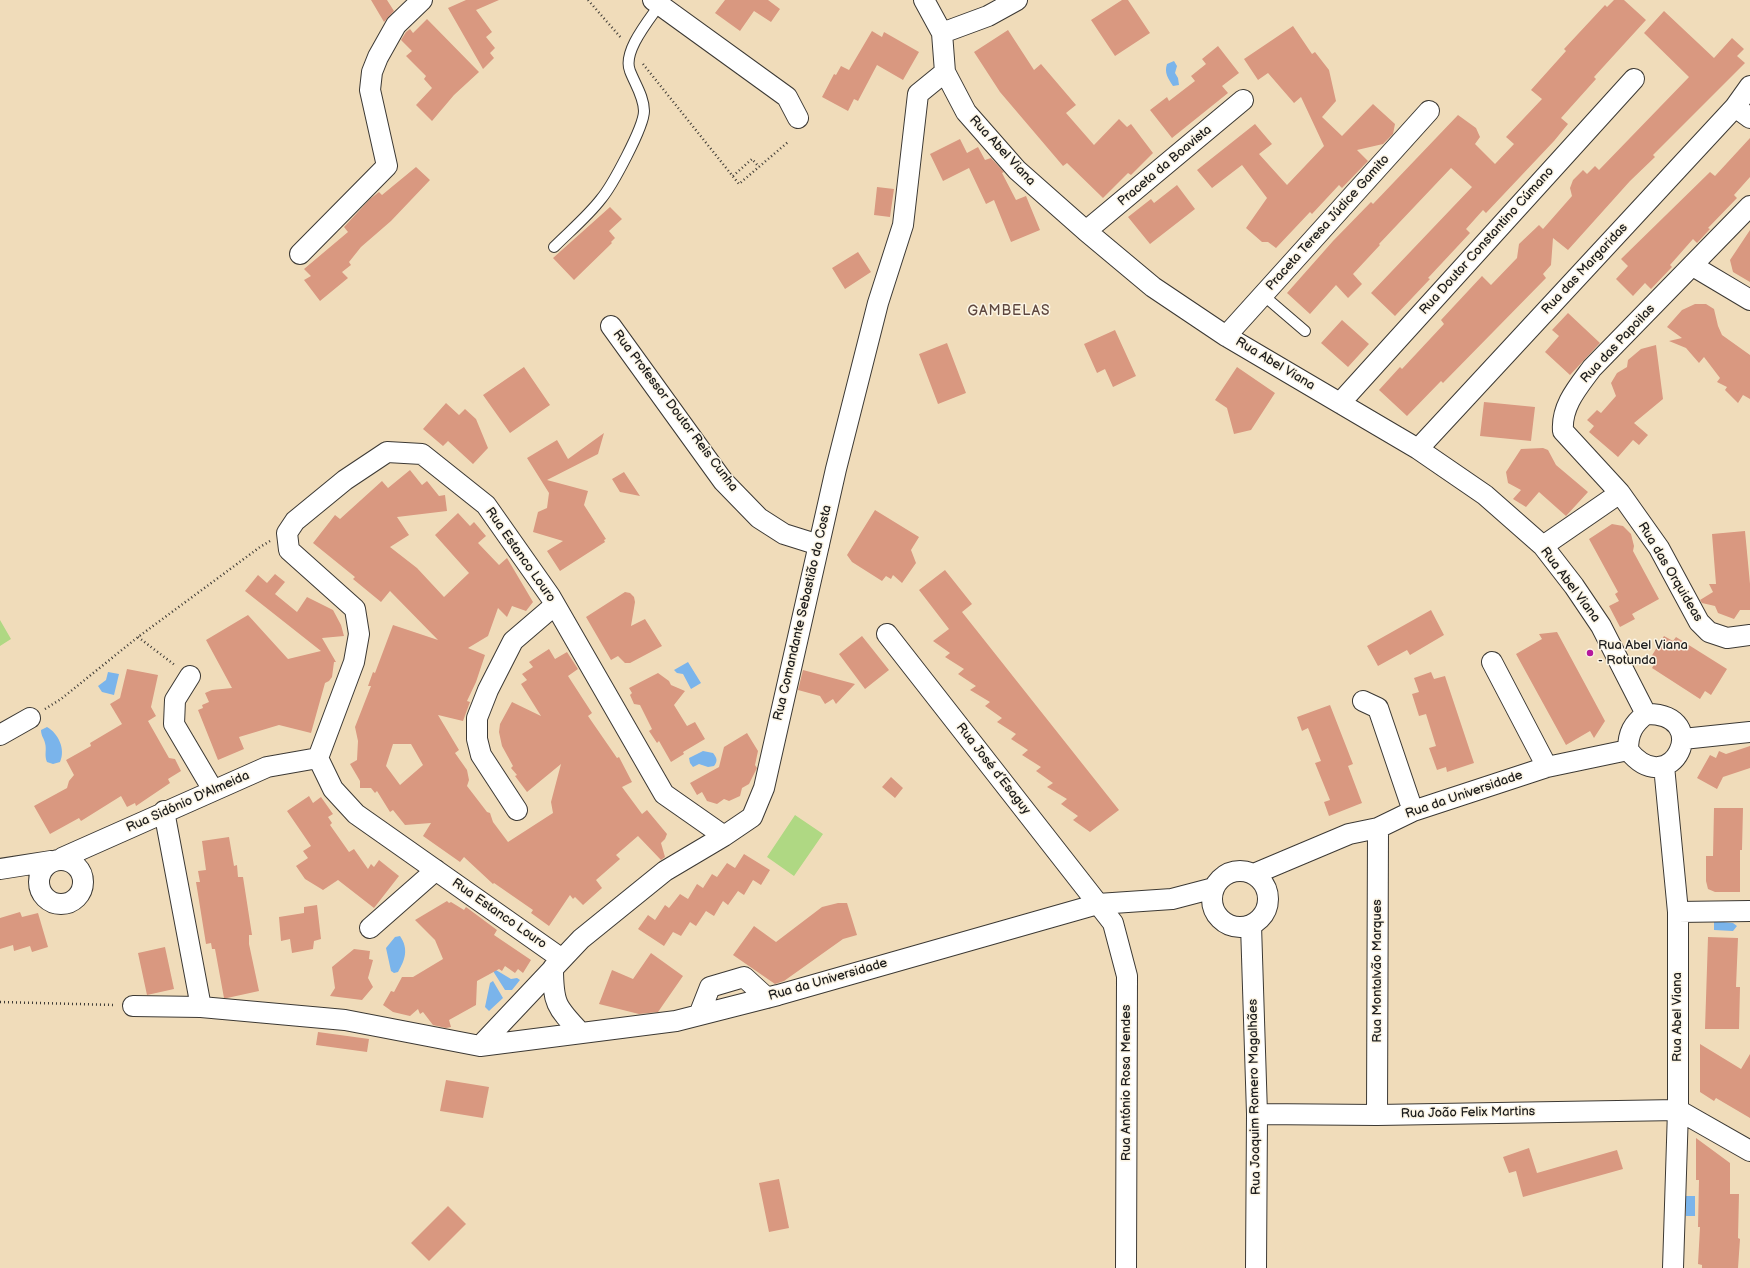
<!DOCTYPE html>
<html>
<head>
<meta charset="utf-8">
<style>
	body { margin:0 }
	canvas { display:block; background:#f0dcba }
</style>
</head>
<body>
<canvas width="1750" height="1268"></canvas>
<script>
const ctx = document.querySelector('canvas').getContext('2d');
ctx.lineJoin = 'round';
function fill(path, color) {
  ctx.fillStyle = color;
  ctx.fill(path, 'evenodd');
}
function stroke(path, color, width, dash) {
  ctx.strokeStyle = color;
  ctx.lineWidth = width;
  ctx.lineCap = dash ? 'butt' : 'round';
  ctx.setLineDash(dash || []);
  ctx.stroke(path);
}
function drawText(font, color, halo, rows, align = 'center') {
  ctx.font = font + ' "Balsamiq Sans",sans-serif';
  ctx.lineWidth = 3;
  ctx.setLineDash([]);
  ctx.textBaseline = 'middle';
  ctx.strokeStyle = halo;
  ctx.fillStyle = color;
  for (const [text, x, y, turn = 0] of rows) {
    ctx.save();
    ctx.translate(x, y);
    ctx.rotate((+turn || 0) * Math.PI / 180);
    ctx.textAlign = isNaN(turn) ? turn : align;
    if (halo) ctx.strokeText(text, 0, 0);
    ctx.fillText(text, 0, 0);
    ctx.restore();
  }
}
fill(new Path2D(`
	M0,620L11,639L0,646Z
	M795,815L823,834L794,876L767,857Z`), '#afd883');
fill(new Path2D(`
	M1174,61L1177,66L1175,73L1178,78L1179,85L1173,86C1168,78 1164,73 1167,64Z
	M688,662L701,683L691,689L683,674L677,673L674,670Z
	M108,672L119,674L114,695L102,692L98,686L106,680Z
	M47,727C58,733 66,749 60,762L53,764L47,762C44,755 47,750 45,743C44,738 41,736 41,730Z
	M703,751L713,753C717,758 718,761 714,766L708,767L699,764L693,767L690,763L689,758Z
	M1714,921L1733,923L1737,926L1733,931L1714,930Z
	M400,936C409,949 405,960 398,972L394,973L391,971L386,948L395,937Z
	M496,970L511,979L517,978L520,980L512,990H505L493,971Z
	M493,981L503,998L489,1011L485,1007L490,983Z
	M1686,1196H1695V1216H1686Z`), '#7ab4eb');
fill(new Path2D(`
	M371,0H387L394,11L384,22Z
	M466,0H499L476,10L492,32L486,37L495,48L490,53L494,58L483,69L448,8Z
	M725,0H768L780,9L771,22L754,11L740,31L715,13Z
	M1122,0H1128L1150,33L1115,56L1091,20Z
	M1614,0H1624L1646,20L1594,77L1596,79L1561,118L1568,124L1554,141L1486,213L1483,210L1466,229L1470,233L1428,278L1430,279L1395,316L1371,293L1472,187L1451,168L1379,244L1380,245L1353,274L1362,284L1348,298L1336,285L1310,314L1287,293L1333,241L1371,202L1373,204L1458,115L1476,128L1480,137L1475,144L1495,164L1514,144L1506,137L1542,99L1531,90L1566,51L1564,49L1605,5L1607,7Z
	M1664,11L1714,58L1732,38L1744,49L1737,56L1745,63L1653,155L1655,157L1630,181L1568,250L1553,238L1551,265L1543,274L1546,278L1443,383L1441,381L1407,416L1379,390L1400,367L1402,369L1444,324L1441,320L1482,276L1491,285L1517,258L1519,244L1539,225L1543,229L1572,196L1570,188L1573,180L1583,170L1587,174L1595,166L1599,170L1689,77L1644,33Z
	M427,19L479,72L454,95L432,121L416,105L432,88L424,79L426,76L406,56L412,51L401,40L406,32L410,29L413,33Z
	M1293,26L1312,54L1315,52L1329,70L1336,101L1322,117L1342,136L1373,104L1395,124L1393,134L1383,144L1357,150L1368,161L1342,188L1339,185L1312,214L1310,212L1276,248L1268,242H1262L1246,228L1267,198L1242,165L1212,188L1197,170L1255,124L1272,144L1259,154L1287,185L1324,146L1301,97L1294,103L1268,73L1258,80L1244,59Z
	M1008,30L1034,70L1041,64L1076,105L1066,113L1094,145L1119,119L1127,127L1131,124L1153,153L1131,175L1128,173L1103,198L1067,163L1063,166L1000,92L974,52Z
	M872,31L882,37L884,32L919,52L903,80L877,65L858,101L854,99L848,111L822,97L834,74L836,75L841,66L849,70Z
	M1218,46L1239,73L1222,86L1228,93L1172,138L1150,110L1167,97L1169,101L1195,81L1191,76L1206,64L1202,59Z
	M1750,138V177L1734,195L1737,198L1708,228L1710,229L1697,243L1693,239L1670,265L1672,267L1651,289L1645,283L1633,296L1616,279L1628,266L1621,259L1710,172L1715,176Z
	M960,139L967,153L978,147L985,160L991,158L1004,172L1002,173L1016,200L1026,196L1040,230L1011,242L994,200L986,204L969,168L943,181L930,154Z
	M416,167L430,180L391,221L361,247L349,262L351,265L342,272L348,278L320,301L304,280L311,276L304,269L348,232L344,227L370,199L379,192L382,195Z
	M1177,185L1195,209L1150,244L1128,217L1151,199L1154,203Z
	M877,187L894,189L890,217L874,215Z
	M610,207L622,219L609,231L615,238L611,242L612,243L574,280L553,258Z
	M1750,230V282L1733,272L1730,260Z
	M858,252L871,272L845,289L832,268Z
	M1695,304H1706L1714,309L1718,326L1722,335L1750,355V399L1743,395L1738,403L1725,390L1727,387L1717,382L1720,378L1704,357L1699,363L1686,348L1669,341L1682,338L1667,327L1682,310Z
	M1568,313L1600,343L1570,375L1545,352L1559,336L1552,330Z
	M1342,320L1369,344L1348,367L1321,343Z
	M1115,330L1136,376L1113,387L1105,369L1097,373L1084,344Z
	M947,343L966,393L938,404L919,354Z
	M1656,345L1663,399L1634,423L1648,435L1639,445L1633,440L1618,457L1589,432L1594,426L1587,420L1597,410L1601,413L1616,396L1611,383L1617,373L1627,367L1628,360L1641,349Z
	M524,367L550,405L510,433L483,395Z
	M1237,367L1275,393L1251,430L1234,434L1227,408L1215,400Z
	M1484,402L1535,407L1531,441L1480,436Z
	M446,403L459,415L465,409L476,419L488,448L473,464L448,441L443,446L423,429Z
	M604,433L598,454L547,480L588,491L584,505L606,539L604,540L605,542L560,571L547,551L563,541L533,532L538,512L547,508L549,493L527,458L557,440L568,459Z
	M1543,448L1548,450L1556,465L1588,492L1566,516L1539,492L1526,507L1513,499L1521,490L1508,483L1506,472L1521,449Z
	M410,470L422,485L427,481L439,496L445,495L447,511L397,517L409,535L390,547L417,568L444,597L469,573L435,535L458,513L470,526L474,522L486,536L478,543L499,565L507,558L533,602L526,611L512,606L507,617L498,608L488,636L468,648L485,655L476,682L467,701L470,702L463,721L438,715L459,750L455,753L467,770L469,780L467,786L487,812L490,813L493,822L508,842L553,813L551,802L561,764L527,792L515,776L517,775L511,768L513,766L502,746L499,732L500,724L512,702L541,716L521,684L527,680L522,674L533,667L529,662L549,649L555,659L567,652L578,669L568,676L592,713L588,716L617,758L619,757L632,782L622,787L642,814L647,810L667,834L665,839L661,843L665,857L661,860L638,836L616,855L620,859L596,880L602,888L583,905L575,897L573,899L570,895L549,926L531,913L533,910L494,883L493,884L464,857L460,862L423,836L431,823L405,825L393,810L390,812L377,791L375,793L371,788H360V781L350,764L357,760L358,741L355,727L371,686H368L373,672L375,673L393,625L438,640L390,591L381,602L353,579L355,577L313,543L335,515L340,519L382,481L388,488ZM393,744H411L423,765L400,785L386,766Z
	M624,472L640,496L620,492L612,479Z
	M875,510L919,537L911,550L916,563L902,583L893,575L891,579L886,576L882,581L852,562L847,555Z
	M1612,524L1623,526L1631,534L1634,546L1633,551L1659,599L1632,614L1635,619L1620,627L1609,606L1619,601L1615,594L1618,592L1589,539Z
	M1745,531L1750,584V610H1740L1734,619L1718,613L1715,606L1702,603L1700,600L1713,592L1709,584H1716L1712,534Z
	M945,570L972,604L962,612L1119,810L1090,832L1073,820L1078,816L1061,804L1067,799L1047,787L1053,783L1036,771L1041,767L1022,755L1028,750L1011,739L1016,734L997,722L1002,718L985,706L990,702L970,690L976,686L958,674L964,669L945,657L950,653L933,641L949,629L919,590Z
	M275,574L285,582L275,594L297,612L307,597L333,610L341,625L344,636L322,638L336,662H334L332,677L329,681L325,683L311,733L279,725L239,737L244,749L218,760L198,710L203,708L202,705L209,702L205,693L212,690L232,688L206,640L248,615L288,659L321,651L245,591L258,575L267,583Z
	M625,592L630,593L634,597L635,602L631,626L645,619L662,646L630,663H625L618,656L611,660L586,617Z
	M1431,610L1444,635L1410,655L1407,650L1378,666L1367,646Z
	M1557,632L1605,721L1594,738L1590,731L1566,745L1516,654L1542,639L1539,634Z
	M862,636L889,670L865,689L839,654Z
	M1664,636L1673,641L1676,637L1727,669L1711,695L1705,691L1700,699L1652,668L1657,660L1651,657Z
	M127,669L158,675L151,707L156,716L148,721L169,758L175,759L181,771L168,779L170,783L136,806L135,803L127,807L121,796L81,821L79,818L50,834L34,806L67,788L69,781L74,775L66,760L91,746L90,743L122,724L110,704L120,698Z
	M803,670L855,684L836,704L833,699L825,704L820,696L798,690Z
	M1431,672L1434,679L1445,676L1474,763L1447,772L1446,767L1437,770L1429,748L1436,746L1426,714L1419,716L1412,694L1419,692L1414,678Z
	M658,673L669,681L671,685L685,691L674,705L687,726L695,722L705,739L683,752L684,754L671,762L659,741L657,743L649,731L652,729L640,705L634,704L630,695L632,693L629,688Z
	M1330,705L1353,764L1348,766L1362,803L1329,816L1324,802L1330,800L1315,763L1321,761L1308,728L1302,731L1297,717Z
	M747,733L758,751L755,765L757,768L749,784L742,788L740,796L729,801L724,799L717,804L707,801L702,792L697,795L690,783L719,767L724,747Z
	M1750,746V768L1723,777L1717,789L1697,778L1710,755L1716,758L1719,751L1726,754Z
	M891,777L903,788L895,798L882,787Z
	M309,796L313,803L321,797L333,814L328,817L332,823L330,825L349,852L354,849L368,869L371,864L374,867L379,860L399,876L374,908L338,880L323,890L305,879L296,866L308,858L303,851L311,846L287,811Z
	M1714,808H1743L1742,850H1740V892H1715L1708,889L1706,881V856H1713Z
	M229,837L234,866L237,865L238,877H243L252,935H249V944L259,991L227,998H224L215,949H212L211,943L206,944L196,882H200L198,871L206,870L202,841Z
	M744,854L770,870L761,885L753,880L744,895L738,891L728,905L723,901L714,916L706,911L696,926L690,922L681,936L673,932L664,946L638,929L648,915L655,920L665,905L669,908L680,894L688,899L697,884L703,888L712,874L717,877L727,863L735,868Z
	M447,901L449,903L451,902L464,910L466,907L497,930L494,935L531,960L523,973L518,969L515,973L505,966L502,971L499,969L477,981L476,1005L449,1020L451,1027L446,1028L433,1025L423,1012L420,1014L418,1009L410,1016L393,1012L383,1005L391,991L394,992L402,977H413L443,959L435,940L415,920Z
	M838,903H847L857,935L843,939L784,981L775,984L733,955L754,926L776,942L822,907Z
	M317,905L321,939L314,941L313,949L292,953L290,939L281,941L279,917L304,913V907Z
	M20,912L22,917L38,913L48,947L32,952L30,946L14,951L13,945L0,949V918Z
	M1708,937L1738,938L1736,987H1740L1739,1029H1705Z
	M165,947L174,989L147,995L138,953Z
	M354,949L370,951L369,959L373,960L368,978L373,987L362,1000L330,996L335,988L332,967Z
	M651,953L683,976L658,1012L639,1014L599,1004L612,970L633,979Z
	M318,1032L369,1039L367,1052L316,1045Z
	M1700,1044L1741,1069L1750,1054V1118L1716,1098L1714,1101L1700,1092Z
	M446,1080L489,1087L483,1118L440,1111Z
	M1696,1138L1730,1163V1194H1739L1738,1238L1740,1239L1738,1268H1702V1265L1698,1264L1700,1227H1698L1699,1180H1696Z
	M1529,1148L1537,1173L1617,1150L1623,1169L1523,1197L1516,1171L1509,1173L1503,1157Z
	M779,1179L789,1228L769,1232L759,1183Z
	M448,1206L466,1224L429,1261L411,1243Z`), '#d99880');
const lane = new Path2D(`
	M554,247C570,231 588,216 601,199C612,186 644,127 644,111C644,97 635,84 630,71C622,52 649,20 660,4
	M1263,295L1305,331`);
const street = new Path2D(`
	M653,0L787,97L798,118
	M924,0L942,33L945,72L966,112L1017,170L1086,231L1153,287L1226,336L1418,449L1485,495L1543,546L1574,586L1601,626L1646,714
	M942,33L988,16L1017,0
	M1735,107L1750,118
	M1086,231L1243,100
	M300,254L387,166L370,90L372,72L378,57L396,25L422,0
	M1693,266L1750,300
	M611,326L723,481L759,518L784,534L819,545
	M1226,336L1429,111
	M1340,403L1634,79
	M1418,449L1735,107L1750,86
	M1620,493L1563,431C1561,406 1578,387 1592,368L1750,206
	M1543,546L1620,493L1659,548L1699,622L1709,632L1727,638L1750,635
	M887,634L1113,923L1127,976L1126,1268
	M1492,662L1547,767
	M190,676L175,700L174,724L213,790
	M1363,701L1378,708L1413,811
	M1646,714C1715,713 1671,804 1628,750C1628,733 1633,724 1646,714Z
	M0,735L30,718
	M1683,739L1750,732
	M1664,766L1678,912V1110L1673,1268
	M517,810L481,755L477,739V718L488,690L513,641L555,605
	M164,811L201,1007
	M62,858L267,767L318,758
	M39 882a22 22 0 1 1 44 0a22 22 0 1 1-44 0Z
	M0,869L51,861
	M1212 899a28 28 0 1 1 56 0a28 28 0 1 1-56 0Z
	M1254,874L1349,834L1378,828L1413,811L1547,767L1628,750
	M1678,912L1750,911
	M1251,925L1257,1114L1256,1268
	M370,928L436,870
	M562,959L356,814L333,789L318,758L354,662L359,634L355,609L289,550L287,533L295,521L345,480L387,452L422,454L486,505L550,596L664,794L724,836
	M553,968C553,1003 556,1007 580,1032
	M133,1006L201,1007L345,1020L480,1046L676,1021L778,995L1098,904L1172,899L1214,888
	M699,1015L710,987L744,977L767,998
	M480,1046L581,939L665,871L724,836L752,817L764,788L836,469L878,303L903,225L918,94L945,72
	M1257,1114L1377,1115L1678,1110L1750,1151
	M1377,1115L1378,828`);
stroke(lane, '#3c3934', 12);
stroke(street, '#3c3934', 22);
stroke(new Path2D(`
	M588,0L622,39
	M643,64L739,184L788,142
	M733,176L752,159L759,167
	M138,637L176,666
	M45,709L61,699L138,637L260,547L270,541
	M0,1002L115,1005`), '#3c3934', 2.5, [1, 3]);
stroke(lane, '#fff', 10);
stroke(street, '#fff', 20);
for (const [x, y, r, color] of [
	[1590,653,4,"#b5179e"]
]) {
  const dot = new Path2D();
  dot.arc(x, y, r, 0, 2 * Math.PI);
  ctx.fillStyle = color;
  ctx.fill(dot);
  stroke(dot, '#fcf5e5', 1.5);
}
drawText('13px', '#1c1c1c', '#fcf5e5', [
	["Rua Abel Viana",1002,151,47],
	["Praceta da Boavista",1165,166,-40],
	["Praceta Teresa Júdice Gamito",1328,223,-48],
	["Rua Doutor Constantino Cúmano",1487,241,-48],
	["Rua das Margaridas",1585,269,-47],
	["Rua das Papoilas",1618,344,-47],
	["Rua Abel Viana",1275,364,31],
	["Rua Professor Doutor Reis Cunha",675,411,53],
	["Rua Estanco Louro",520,555,55],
	["Rua das Orquideas",1670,572,59],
	["Rua Abel Viana",1570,585,53],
	["Rua Comandante Sebastião da Costa",803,613,-77],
	["Rua José d´Esaguy",993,769,52],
	["Rua da Universidade",1464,795,-19],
	["Rua Sidónio D'Almeida",188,802,-24],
	["Rua Estanco Louro",499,914,35],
	["Rua Montalvão Marques",1378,971,-90],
	["Rua da Universidade",828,980,-16],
	["Rua Abel Viana",1678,1017,-90],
	["Rua António Rosa Mendes",1127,1083,-90],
	["Rua Joaquim Romero Magalhães",1255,1097,-91],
	["Rua João Felix Martins",1468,1113,-1]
]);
drawText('13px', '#1c1c1c', '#fcf5e5', [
	["Rua Abel Viana",1598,646],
	["- Rotunda",1598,661]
], 'left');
ctx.letterSpacing = '1px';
drawText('14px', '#5e473f', '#fcf5e5', [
	["GAMBELAS",1009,311]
]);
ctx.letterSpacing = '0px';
</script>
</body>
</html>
